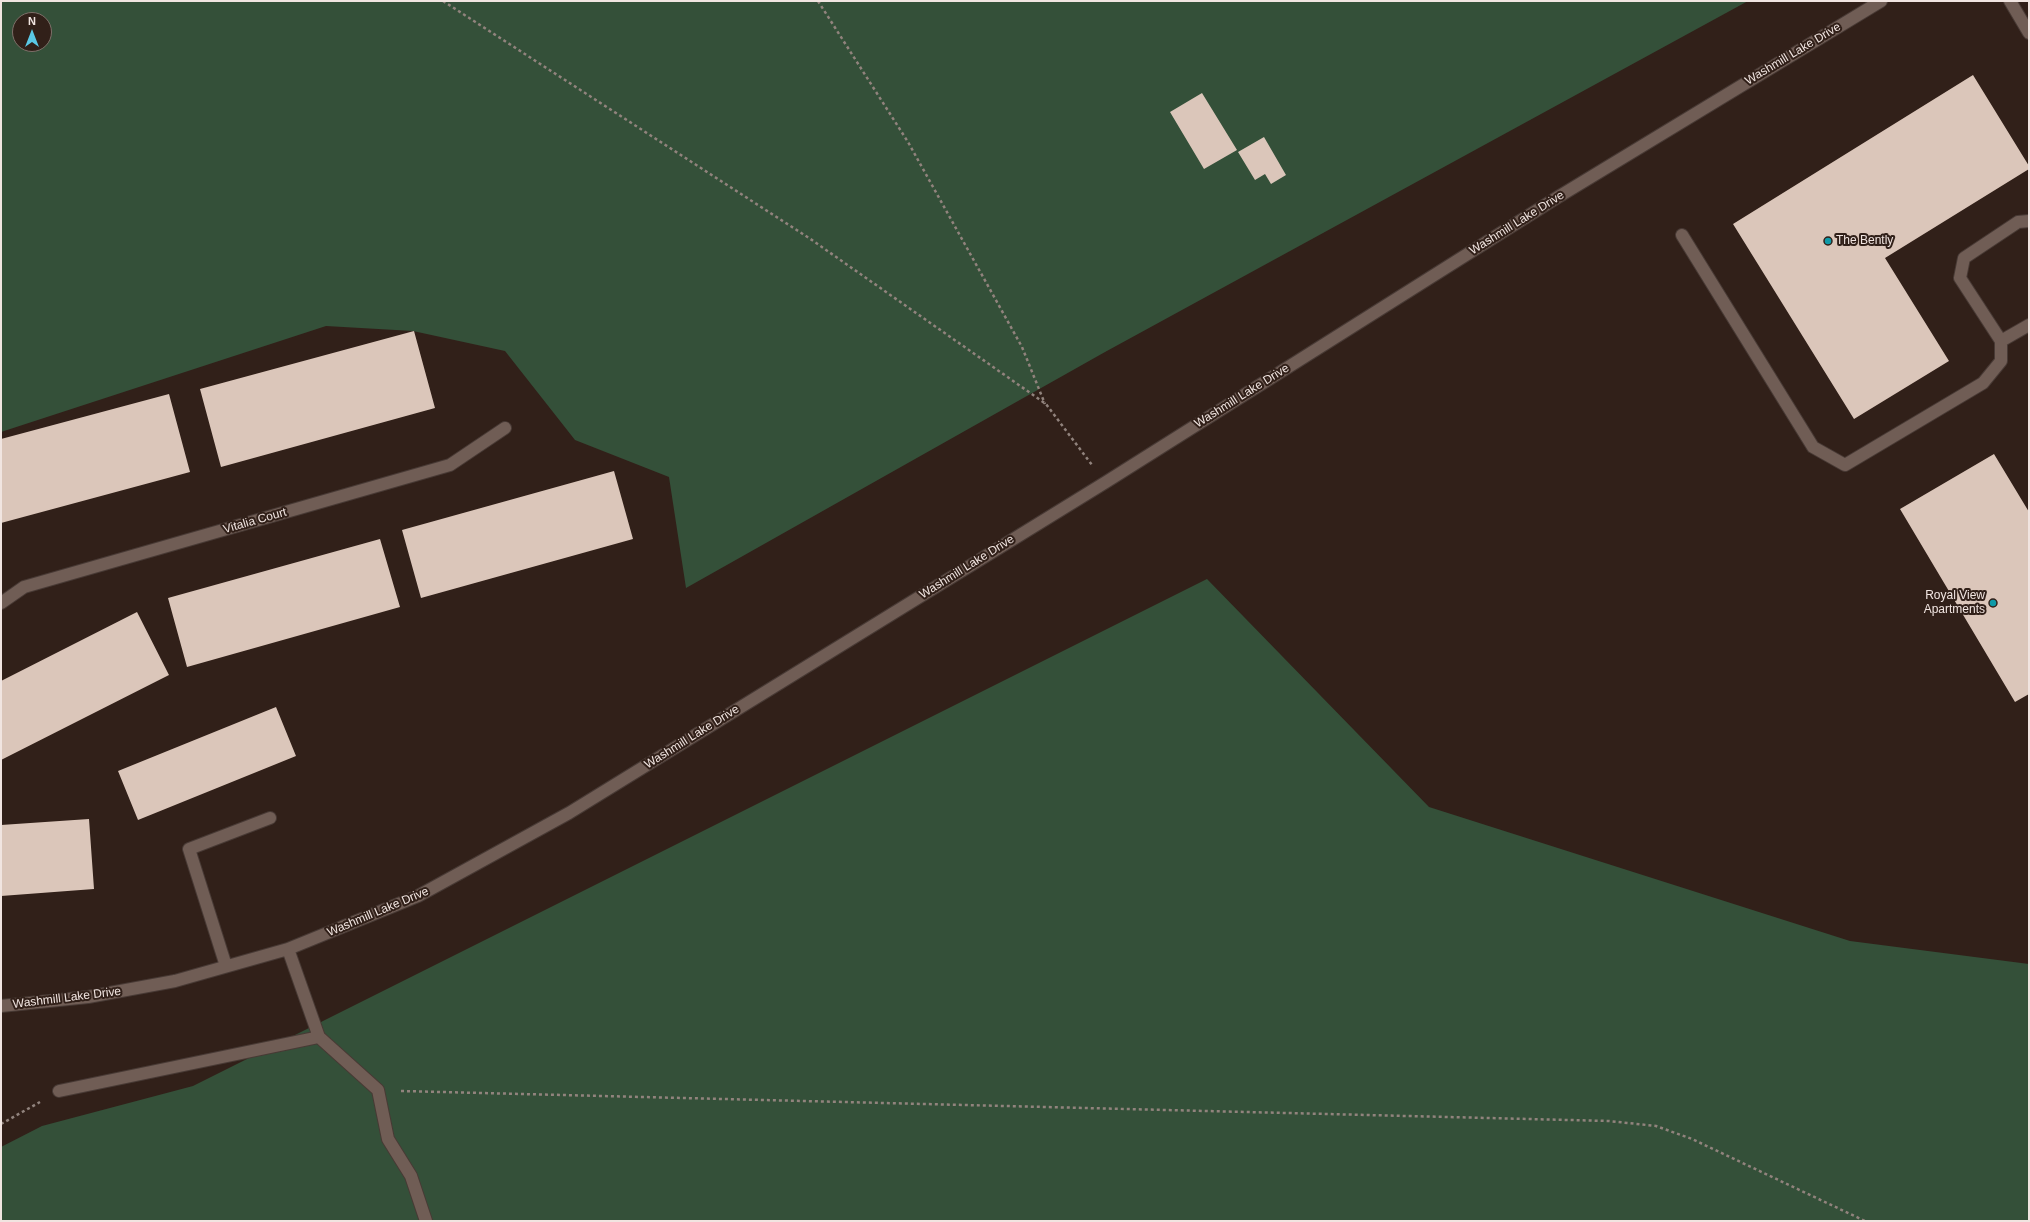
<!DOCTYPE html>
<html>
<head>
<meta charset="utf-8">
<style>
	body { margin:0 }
	#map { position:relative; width:2030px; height:1222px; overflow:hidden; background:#312019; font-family:Helvetica,sans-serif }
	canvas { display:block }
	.frame { position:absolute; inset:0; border:2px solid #f1e5e1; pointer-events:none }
	.north { position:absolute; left:12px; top:12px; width:40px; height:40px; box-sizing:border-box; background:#312019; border:1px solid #7e6f69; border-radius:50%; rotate:0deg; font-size:11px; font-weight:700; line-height:16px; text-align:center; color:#f1e5e1 }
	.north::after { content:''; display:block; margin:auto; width:14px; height:18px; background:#5ac8e5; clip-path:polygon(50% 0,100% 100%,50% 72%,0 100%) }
</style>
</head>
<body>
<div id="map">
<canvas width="2030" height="1222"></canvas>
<div class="frame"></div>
<div class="north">N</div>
</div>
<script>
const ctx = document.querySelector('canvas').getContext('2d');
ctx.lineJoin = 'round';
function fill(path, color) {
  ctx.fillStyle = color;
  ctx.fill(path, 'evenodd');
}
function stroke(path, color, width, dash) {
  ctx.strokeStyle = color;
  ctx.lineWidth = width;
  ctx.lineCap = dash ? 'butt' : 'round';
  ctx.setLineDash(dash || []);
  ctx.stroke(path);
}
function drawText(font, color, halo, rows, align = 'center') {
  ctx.font = font + ' Helvetica,sans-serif';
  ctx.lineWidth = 4;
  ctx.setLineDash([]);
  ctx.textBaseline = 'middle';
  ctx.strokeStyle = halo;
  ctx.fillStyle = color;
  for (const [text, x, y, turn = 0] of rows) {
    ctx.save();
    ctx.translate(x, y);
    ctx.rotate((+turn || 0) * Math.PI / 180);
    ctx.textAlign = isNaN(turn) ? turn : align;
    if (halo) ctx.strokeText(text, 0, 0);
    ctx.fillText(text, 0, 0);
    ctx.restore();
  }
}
fill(new Path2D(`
	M1,1H1748L1105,352L686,588L669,477L575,440L505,351L413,331L326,326L1,432ZM20,20H44V44H20Z
	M1207,579L1429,807L1850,941L2029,964V1221H1V1147L42,1126L193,1086Z`), '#345039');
fill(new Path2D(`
	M1973,75L2029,166V169L1885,258L1949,361L1854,419L1733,224Z
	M1202,93L1237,150L1204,169L1170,112Z
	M1264,137L1286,175L1271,184L1265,174L1255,180L1238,152Z
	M414,331L435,408L221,467L200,389Z
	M169,394L190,472L1,523V439Z
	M1994,454L2029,512V694L2015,702L1900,509Z
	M614,471L633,539L421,598L402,530Z
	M380,539L400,607L187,667L168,598Z
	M137,612L169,675L1,760V681Z
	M276,707L296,756L138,820L118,771Z
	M89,819L94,889L1,896V825Z`), '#dbc6ba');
const minor = new Path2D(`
	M2010,1L2029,33
	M2029,221L2018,222L1964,258L1960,278L2001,341L2029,325
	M1682,235L1813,447L1845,465L1983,383L2001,361V341
	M1,603L24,587L450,465L505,428
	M226,966L189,849L270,818
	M1,1006L88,997L175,981L288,949L418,896L569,813L1106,482L1558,197L1881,1
	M319,1037L378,1090L388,1139L411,1176L426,1221
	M59,1091L319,1037L288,949`);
stroke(minor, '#483a35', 14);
stroke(new Path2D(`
	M443,1L809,238L1046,404L1092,465
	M818,1L908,142L1022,347L1045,404
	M401,1091L1609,1121L1656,1126L1692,1139L1865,1221
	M1,1124L40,1102`), '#91837d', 2.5, [3, 3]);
stroke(minor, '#705d55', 12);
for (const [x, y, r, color] of [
	[1828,241,4,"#0f9aa8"],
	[1993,603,4,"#0f9aa8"]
]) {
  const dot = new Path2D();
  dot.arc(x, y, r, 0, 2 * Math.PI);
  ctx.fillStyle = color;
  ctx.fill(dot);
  stroke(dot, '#312019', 1.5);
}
drawText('12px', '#f1e5e1', '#312019', [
	["Washmill Lake Drive",1793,54,-31],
	["Washmill Lake Drive",1517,223,-32],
	["Washmill Lake Drive",1242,396,-32],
	["Vitalia Court",255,521,-16],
	["Washmill Lake Drive",967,567,-32],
	["Washmill Lake Drive",692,737,-32],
	["Washmill Lake Drive",378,912,-23],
	["Washmill Lake Drive",67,998,-7]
]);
drawText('12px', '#f1e5e1', '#312019', [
	["The Bently",1836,241],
	["Royal View",1985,596,"right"],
	["Apartments",1985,610,"right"]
], 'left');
</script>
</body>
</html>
